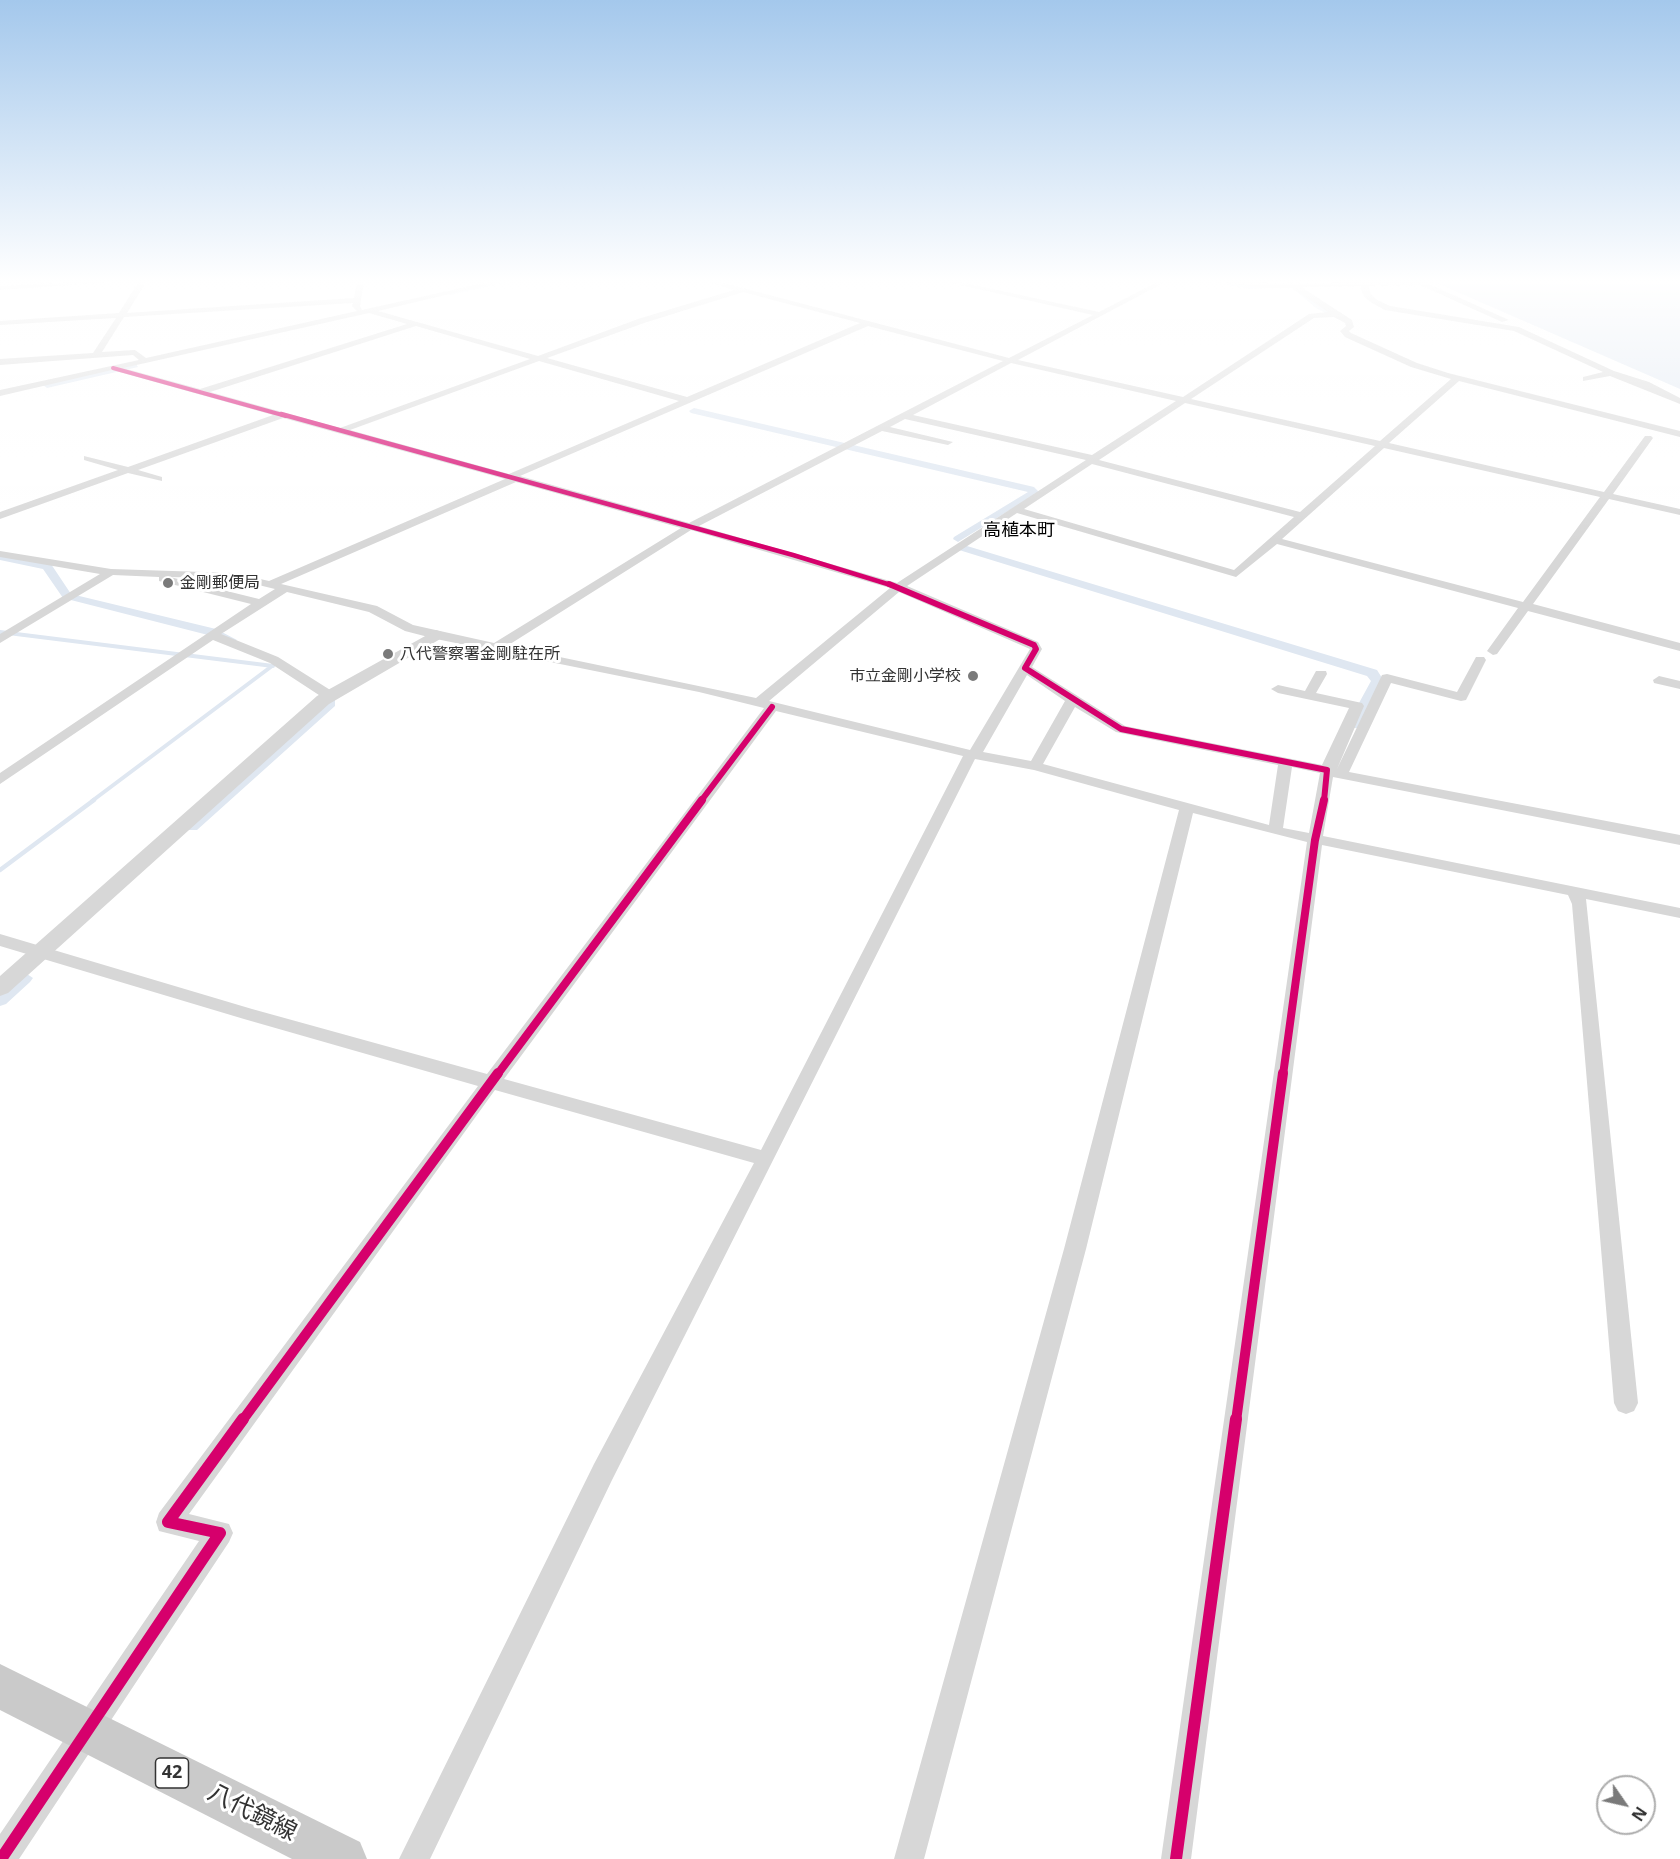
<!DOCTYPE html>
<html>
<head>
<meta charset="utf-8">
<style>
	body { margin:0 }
	#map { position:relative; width:1680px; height:1859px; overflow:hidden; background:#fff; font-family:"Noto Sans",sans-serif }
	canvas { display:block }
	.north { position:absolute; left:1596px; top:1775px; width:60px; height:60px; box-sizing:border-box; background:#fff; border:2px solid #adadad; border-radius:50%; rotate:124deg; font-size:16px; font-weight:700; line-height:24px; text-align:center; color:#333 }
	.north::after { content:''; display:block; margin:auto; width:21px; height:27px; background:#7a7a7a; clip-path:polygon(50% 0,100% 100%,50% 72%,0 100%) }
</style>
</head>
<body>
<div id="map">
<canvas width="1680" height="1859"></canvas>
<div class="north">N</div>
</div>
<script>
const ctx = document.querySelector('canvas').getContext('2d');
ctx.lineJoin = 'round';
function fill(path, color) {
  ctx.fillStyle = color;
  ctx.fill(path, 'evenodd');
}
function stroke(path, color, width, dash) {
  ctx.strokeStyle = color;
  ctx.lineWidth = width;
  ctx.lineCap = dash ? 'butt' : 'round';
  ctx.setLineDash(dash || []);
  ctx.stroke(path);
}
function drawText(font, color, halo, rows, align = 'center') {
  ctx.font = font + ' "Noto Sans","Noto Sans JP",sans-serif';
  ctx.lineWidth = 6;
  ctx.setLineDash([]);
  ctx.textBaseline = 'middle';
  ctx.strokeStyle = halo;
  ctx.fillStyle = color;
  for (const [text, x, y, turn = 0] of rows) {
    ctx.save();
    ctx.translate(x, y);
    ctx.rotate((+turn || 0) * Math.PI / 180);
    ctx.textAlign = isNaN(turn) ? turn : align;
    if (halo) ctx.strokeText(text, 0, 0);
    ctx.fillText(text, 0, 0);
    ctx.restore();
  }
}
fill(new Path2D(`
	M1432,281H1680V389Z`), '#dfe7f1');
stroke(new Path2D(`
	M0,632L273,666
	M92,801L272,666`), '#dfe7f1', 4);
stroke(new Path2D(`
	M0,870L94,800`), '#dfe7f1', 4.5);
fill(new Path2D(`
	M499,281H512L450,295L446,293Z
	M1208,281L1248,285L1296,283L1338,314L1331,316L1316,308L1291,287L1248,289Z
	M135,362L138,367L47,388L43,385Z
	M694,408L1034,487L1039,492L958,542L953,539L954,537L1028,492L691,413L689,411Z
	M959,546H967L1377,670L1384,681L1359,728H1349L1347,725L1371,681L1367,676L959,550Z
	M0,554L51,564L71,594L216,629L237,640L231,644L208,635L63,598L43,569L0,560Z
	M330,699L335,700V706L197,830H187L184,827L187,824L325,700Z
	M24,972L33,978L30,982L6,1004L0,1006V990L18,974Z`), '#dfe7f1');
fill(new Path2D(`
	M89,281H126L0,290V286Z
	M139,281H147L127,313L354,298L357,281H364L360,306L362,310L493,281H504L378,311L538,356L638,319L734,290L705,281H716L1009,358L1093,315L943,281H955L1099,312L1159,281H1167L1018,360L1183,397L1309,314L1328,312L1292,288H1265L1216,281L1287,283L1285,281L1296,283L1422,281L1509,320L1502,322L1420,285L1369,286C1369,298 1380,301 1390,306L1519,327L1614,371L1649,382L1680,398V404L1610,376L1583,381V377L1603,372L1514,331L1385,310C1375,304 1361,300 1361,286L1301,287L1352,320L1354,327L1349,331L1351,333L1417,363L1448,373L1680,431V437L1459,381L1389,443L1604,492L1645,436H1651L1653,438L1613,494L1680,509V515L1609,499L1533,604L1680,643V651L1528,611L1497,654L1493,655L1487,651L1518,608L1277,544L1236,577L1017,513L907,586L1038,642L1042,649L1032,667L1125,726L1322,765L1349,708L1278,693L1271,689L1278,685L1305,691L1316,671H1326L1327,674L1316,693L1362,703L1364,706L1337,769L1382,675L1387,674L1457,692L1476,657H1484L1486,660L1466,700L1461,701L1391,683L1349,772L1680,835V845L1333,777L1323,836L1680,908V918L1586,899L1638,1403L1634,1411L1626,1414L1618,1411L1614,1403L1572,904L1568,895L1322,845L1191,1859H1161L1307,842L1193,813L1086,1249L924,1859H894L1064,1249L1179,810L1034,770L975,759L612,1480L430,1859H399L594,1464L754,1163L495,1090L189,1514L229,1524L233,1533L229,1542L19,1859H0V1834L199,1541L159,1531L156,1522L159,1513L478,1086L244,1019L0,946V934L252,1009L487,1074L764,708L699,692L436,639L405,631L369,612L287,592L221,634L278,657L335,693V699H325L270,663L213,640L0,784V773L251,604L159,581V577L113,575L0,643V634L100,574L0,557V551L111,569L234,573L269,581L505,479L283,418L138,470L162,477V481L128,473L0,519V512L118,470L84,460V456L128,467L273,415L112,370L0,396V390L139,360L133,355L0,365V359L93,353L116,318L0,325V321L119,313ZM743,292L860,323L687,397L547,358L644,323ZM353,303L352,306L357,311L146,358L135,350L102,352L124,317ZM369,313L407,324L200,389L123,368ZM1334,317L1345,323L1346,326L1340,331L1345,337L1411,367L1451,379L1380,441L1191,399L1314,318ZM416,326L530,359L340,428L210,392ZM868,326L1003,361L689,523L520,476ZM539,361L679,401L509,474L350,430ZM1011,363L1176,401L1092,455L913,415ZM1185,403L1375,446L1300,512L1099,460ZM905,419L1086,460L897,583L699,526L882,431L948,445L953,442L890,427ZM1384,448L1600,497L1523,602L1282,539ZM1092,464L1294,517L1234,570L1024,509ZM516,482L681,528L494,643L413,625L377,606L281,584ZM691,530L890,588L756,698L507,646ZM170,577L234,579L275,589L259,599ZM899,592L1030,649L970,750L769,701ZM1027,675L1065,701L1031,761L983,752ZM1075,707L1116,732L1278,765L1269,825L1043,764ZM776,711L963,756L761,1150L504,1079ZM1292,767L1320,773L1309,833L1283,828Z
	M1659,676L1680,681V689L1654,683L1653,680Z`), '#d7d7d7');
fill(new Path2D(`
	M436,630L442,632L444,635L442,638L329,704L8,993L0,996V976L317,696Z`), '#d7d7d7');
fill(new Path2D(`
	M0,1664L360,1842L367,1859H292L0,1710Z`), '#cacaca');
stroke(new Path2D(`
	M113,368L286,416`), '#d6006c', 4);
stroke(new Path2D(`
	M281,414L793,555L894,586`), '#d6006c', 4.5);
stroke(new Path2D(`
	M889,584L1034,645L1036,649L1025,668L1121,729L1327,770L1324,801
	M701,801L772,707`), '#d6006c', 6);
stroke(new Path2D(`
	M497,1075L702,800
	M1283,1075L1315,840L1324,800`), '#d6006c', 8);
stroke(new Path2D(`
	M242,1421L498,1073
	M1236,1421L1283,1073`), '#d6006c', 10);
stroke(new Path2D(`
	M1,1859L220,1533L168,1522L243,1419
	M1176,1859L1236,1419`), '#d6006c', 12);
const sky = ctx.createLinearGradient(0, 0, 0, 541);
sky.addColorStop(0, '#a4c8ec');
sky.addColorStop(0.52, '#fff');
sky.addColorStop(1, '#ffffff00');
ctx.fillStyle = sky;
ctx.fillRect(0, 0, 1680, 541);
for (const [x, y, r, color] of [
	[168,583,6,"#7a7a7a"],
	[388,654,6,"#7a7a7a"],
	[973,676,6,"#7a7a7a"]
]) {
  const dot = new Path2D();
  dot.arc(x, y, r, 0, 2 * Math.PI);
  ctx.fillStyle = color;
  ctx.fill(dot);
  stroke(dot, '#fff', 2);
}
drawText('16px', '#333', '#fff', [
	["金剛郵便局",180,583],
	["八代警察署金剛駐在所",400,654],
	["市立金剛小学校",961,676,"right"]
], 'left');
drawText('18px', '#000', '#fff', [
	["高植本町",1019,531]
]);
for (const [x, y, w] of [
	[172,1773,33]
]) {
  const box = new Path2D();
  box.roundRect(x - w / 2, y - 15, w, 30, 4.5);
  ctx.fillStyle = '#fff';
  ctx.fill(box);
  stroke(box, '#333', 1.5);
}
drawText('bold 18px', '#333', null, [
	["42",172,1773]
]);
drawText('24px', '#333', '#fff', [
	["八代鏡線",252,1813,27]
]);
</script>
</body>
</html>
